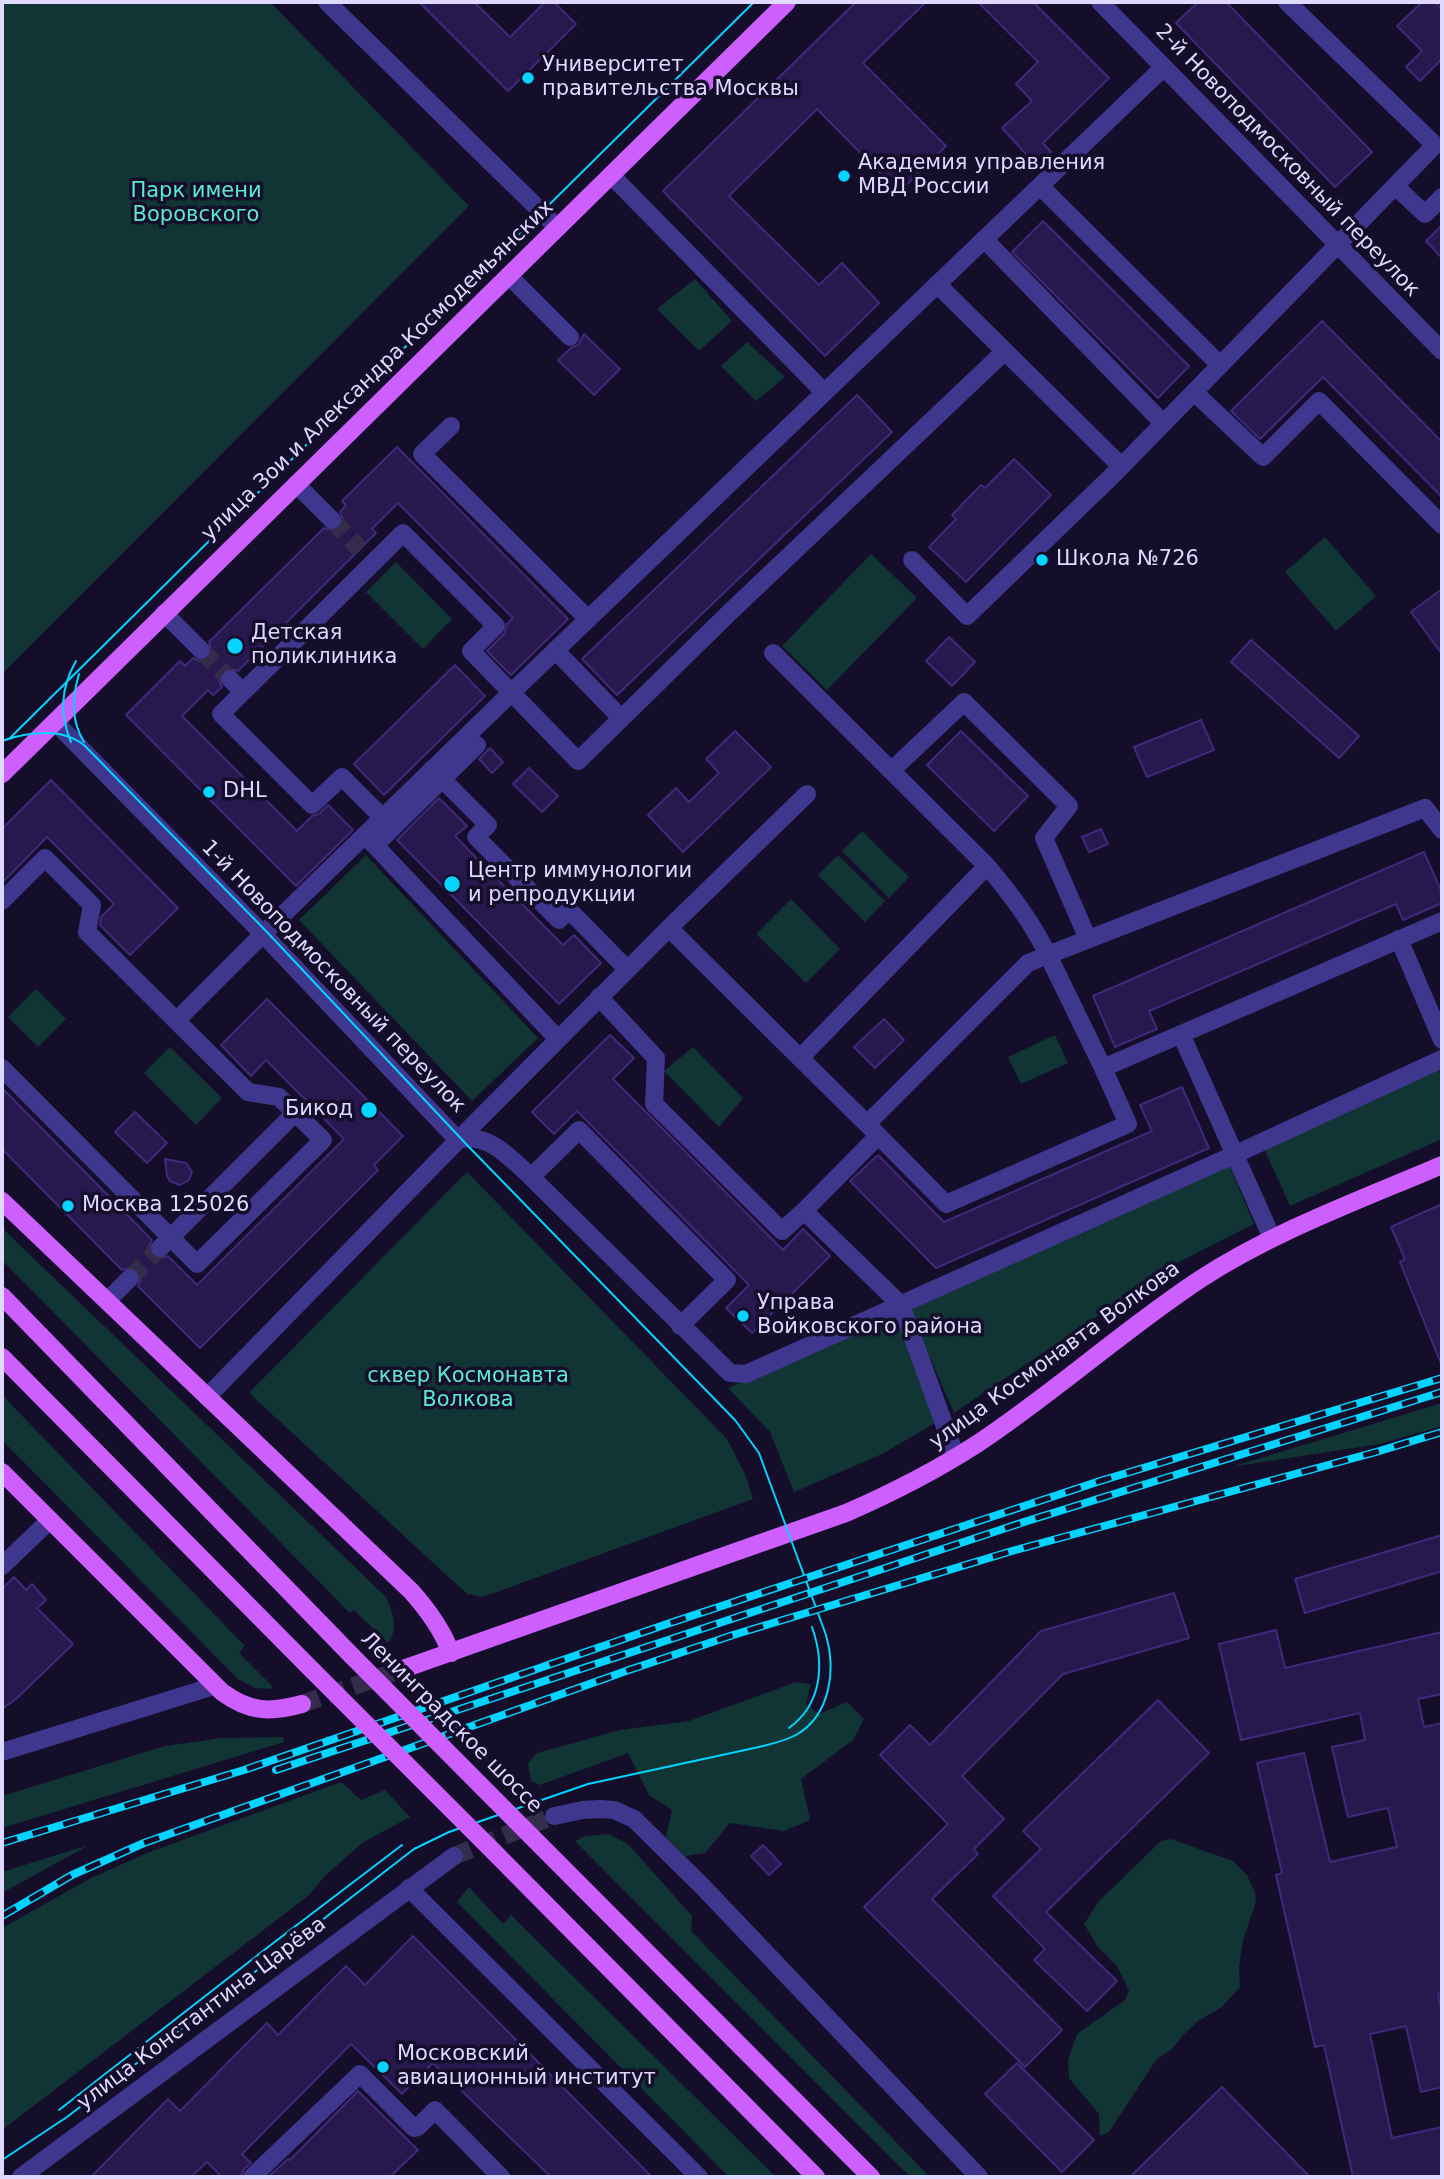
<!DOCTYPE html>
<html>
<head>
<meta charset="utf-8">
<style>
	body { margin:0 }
	#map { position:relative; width:1444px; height:2179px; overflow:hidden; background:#150e2a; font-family:"DejaVu Sans",sans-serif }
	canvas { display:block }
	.frame { position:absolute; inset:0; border:4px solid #dfd8ff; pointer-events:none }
</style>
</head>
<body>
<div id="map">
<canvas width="1444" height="2179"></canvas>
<div class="frame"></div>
</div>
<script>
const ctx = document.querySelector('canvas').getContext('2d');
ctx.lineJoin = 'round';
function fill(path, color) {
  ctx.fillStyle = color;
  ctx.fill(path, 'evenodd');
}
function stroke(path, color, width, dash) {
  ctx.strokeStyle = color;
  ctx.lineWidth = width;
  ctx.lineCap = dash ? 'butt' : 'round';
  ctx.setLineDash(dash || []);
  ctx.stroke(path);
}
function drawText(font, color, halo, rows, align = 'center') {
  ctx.font = font + ' "DejaVu Sans",sans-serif';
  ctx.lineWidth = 7;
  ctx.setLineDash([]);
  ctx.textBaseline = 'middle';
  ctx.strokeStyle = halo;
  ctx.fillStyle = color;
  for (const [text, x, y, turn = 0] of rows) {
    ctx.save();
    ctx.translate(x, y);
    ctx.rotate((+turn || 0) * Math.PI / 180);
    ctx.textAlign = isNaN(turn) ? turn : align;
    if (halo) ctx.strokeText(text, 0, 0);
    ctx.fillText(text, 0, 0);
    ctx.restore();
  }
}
fill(new Path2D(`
	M2,2H270L469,206L2,674Z
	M695,279L732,321L699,351L657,309Z
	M747,342L785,377L756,401L721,366Z
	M1325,537L1376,596L1336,631L1285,572Z
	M871,554L917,598L827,690L782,646Z
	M396,562L452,619L423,649L366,592Z
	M862,831L909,877L889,898L842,851Z
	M366,855L538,1038L472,1101L299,920Z
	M838,855L885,901L865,922L818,875Z
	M791,899L840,949L806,983L756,934Z
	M36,989L66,1019L38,1047L8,1017Z
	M1055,1035L1068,1063L1021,1084L1008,1057Z
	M170,1047L222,1098L196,1125L144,1073Z
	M693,1047L743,1098L719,1127L664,1071Z
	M1438,1067L1442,1078V1139L1290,1206L1262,1144Z
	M1228,1162L1254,1224L1173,1265L954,1413L909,1309Z
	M467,1172L727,1439L746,1476L753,1499L483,1597L467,1594L249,1393Z
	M2,1228L386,1597C393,1613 399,1628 388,1643L354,1610L350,1613L2,1260Z
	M897,1314L937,1422L882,1454L794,1492L770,1432L728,1388Z
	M2,1395L245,1646L239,1653L273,1687L269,1689L255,1688L238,1679L2,1440Z
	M1442,1403V1426L1379,1444L1231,1467Z
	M796,1682L811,1684L806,1704L819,1714L847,1702L864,1719L853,1740L801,1779L810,1820L784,1831L730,1823L705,1853L685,1856L666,1837L672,1810L649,1795L628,1753L540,1785L531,1781L528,1763L537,1753L620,1730L689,1721Z
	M283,1737L284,1742L2,1828V1796L165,1746L222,1738Z
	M341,1782L361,1800L385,1790L410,1817L362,1843L325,1876L308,1896L2,2130V1928L91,1878L147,1853Z
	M609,1834L629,1845L692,1916L691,1931L930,2177H910L575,1841L585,1836Z
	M1171,1839L1233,1861L1247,1875L1255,1893L1256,1902L1243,1940L1239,1967L1240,1987L1222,2007L1198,2021L1184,2034L1172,2049L1156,2060L1109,2132L1100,2136L1099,2114L1069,2078L1068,2060L1077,2034L1125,2000L1129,1991L1117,1966L1098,1947L1084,1924L1099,1901L1161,1841Z
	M89,1845L2,1893V1872Z
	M469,1887L503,1924L511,1915L776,2177H729L457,1902Z`), '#113435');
const building = new Path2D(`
	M419,2H474L510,37L545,2H554L576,24L508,91Z
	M856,2H926L863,63L946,146L899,192L817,109L729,196L819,285L842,263L879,303L825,356L663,191Z
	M978,2H1033L1109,78L1043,143L1051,152L1037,166L1002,128L1032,101L1016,84L1038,62Z
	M1198,2H1226L1372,152L1335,187L1176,23Z
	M1422,2H1435L1442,10V59L1420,81L1406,67L1422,51L1397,26Z
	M1043,221L1189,366L1158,398L1012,252Z
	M1442,225V258L1426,241Z
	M1322,321L1442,442V497L1323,377L1260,439L1231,411Z
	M584,334L620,369L594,395L558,360L571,348L578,345Z
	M857,395L892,432L617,695L582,659Z
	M397,447L568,619L511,675L487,651L504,634L507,624L513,618L398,503L372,529L376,533L238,671L228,668L222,671L219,681L222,687L213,695L208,690L182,716L297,831L312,816L319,814L328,805L353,830L296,886L126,715L180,661L185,666L193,658L199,661L208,658L212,652L209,642L221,630L324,528L334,531L340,528L343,518L340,512L346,505L342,501Z
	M1014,459L1051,495L966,582L929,547L956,519L952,515L981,485L985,488Z
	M1442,589V654L1411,612Z
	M949,637L975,662L952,686L926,661Z
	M1251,640L1359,736L1339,758L1231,662Z
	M455,665L485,696L384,795L354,764Z
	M1201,720L1214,750L1147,777L1134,747Z
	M735,731L771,767L683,852L648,815L676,788L689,802L719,773L706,759Z
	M961,731L1028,796L994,831L927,765Z
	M490,748L503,762L492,773L479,759Z
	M529,768L558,796L542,812L513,784Z
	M51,780L178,908L130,955L100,925L101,917L114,904L47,837L2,883V829Z
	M439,798L467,826L455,836L485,867L563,945L574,935L601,963L559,1004L397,840Z
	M1101,829L1108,844L1089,852L1082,837Z
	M1424,852L1442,893V903L1403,920L1396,904L1149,1011L1157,1029L1115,1047L1093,996Z
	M267,999L403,1136L374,1165L378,1170L200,1348L138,1286L141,1280L138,1270L132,1267L122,1270L2,1149V1088L152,1240L149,1246L152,1256L158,1259L168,1256L197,1285L344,1139L266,1060L251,1076L221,1045Z
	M884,1019L904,1040L875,1068L854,1047Z
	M610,1035L634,1058L613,1079L783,1250L803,1229L830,1256L752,1333L726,1308L749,1285L657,1192L577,1111L554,1134L532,1112Z
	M1182,1087L1209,1148L936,1268L850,1181L878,1155L944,1222L1152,1131L1140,1105Z
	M135,1112L167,1143L147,1163L115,1132Z
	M165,1159L186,1163L192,1172L189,1180L180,1185L170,1181L167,1176Z
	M1442,1204V1366L1400,1262L1405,1259L1391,1227Z
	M1442,1535V1571L1305,1613L1295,1579Z
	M14,1577L26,1590L32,1584L46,1600L37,1608L73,1644L16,1699L2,1709V1589Z
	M1174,1593L1189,1638L1063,1674L962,1776L1004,1819L974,1849L978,1854L932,1899L1062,2030L1025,2067L864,1907L948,1824L880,1755L910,1725L930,1745L1041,1631Z
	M1276,1630L1285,1668L1442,1632V1694L1418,1699L1424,1727L1442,1723V1993L1438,1994L1442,2013V2087L1421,2092L1406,2026L1370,2034L1392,2138L1442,2127V2177H1353L1324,2045L1315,2047L1276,1875L1282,1873L1257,1763L1304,1753L1330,1862L1397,1847L1388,1808L1348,1817L1332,1747L1365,1740L1360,1713L1241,1740L1219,1644Z
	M1158,1700L1209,1753L1046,1912L1117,1981L1087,2011L1034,1960L1045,1949L993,1896L1041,1849L1023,1831Z
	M763,1845L781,1864L769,1875L751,1856Z
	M413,1936L652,2177H551L433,2063L402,2094L351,2044L242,2154L251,2163L244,2169L241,2177H222L207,2162L191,2177H91L168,2099L180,2111L267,2023L278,2035L346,1966L365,1985Z
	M1017,2063L1094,2140L1062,2172L985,2094Z
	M1222,2087L1310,2177H1130Z
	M358,2091L418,2150L390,2177H268L288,2159L290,2160Z`);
fill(building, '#27194d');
stroke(building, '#3f297b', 2);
stroke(new Path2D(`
	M332,520L360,549
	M201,650L230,679
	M130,1278L160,1248
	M454,1856L554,1816`), '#332c4a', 18, [18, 9]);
stroke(new Path2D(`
	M302,1704L403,1669`), '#332c4a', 18, [18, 9]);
stroke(new Path2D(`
	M327,2L558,228
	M1100,2L1442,351
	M611,175L824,392
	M1040,186L1220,365
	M1395,186L1425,214L1442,197
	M984,239L1163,423
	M509,276L570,337
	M937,284L1121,466
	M1194,392L1263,457L1319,401L1442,525
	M451,426L422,454L588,619
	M296,484L332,520
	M912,560L967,616L1115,473L1435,145L1287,2
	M164,613L201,650
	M555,650L621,718
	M773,653L987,866
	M230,679L243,692L221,714L312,805L342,777L383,818
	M243,692L403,533L496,626L471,651L578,761L729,613L1004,352
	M55,722L263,934L458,1140
	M432,769L488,825L476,837L559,920L569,910L627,969
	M891,771L964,702L1069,806L1044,838L1088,939
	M365,835L558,1039
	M375,845L477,745
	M2,901L45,858L92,905L87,932L248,1092L279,1097L323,1140L197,1264L2,1068
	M669,928L807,794
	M1399,939L1442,1040
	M599,997L656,1058L654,1104L782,1231L804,1211L901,1305L956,1457
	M176,1021L263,934L511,693L1164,67
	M1181,1034L1272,1238
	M800,1058L867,1124L1028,963L1048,955L1103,1068L1442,921
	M867,1124L946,1204L1128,1124L1103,1068
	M458,1140C489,1132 510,1158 531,1177L730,1373L746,1374L1236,1154L1442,1059
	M531,1177L579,1130L727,1280L680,1326
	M804,1211L878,1136
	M160,1248L295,1113
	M107,1301L130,1278
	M207,1397L469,1129L669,928L800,1058L987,866C1011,894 1032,922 1048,955L1425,808L1442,830
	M2,1566L50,1520
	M2,1752L214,1686
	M554,1816L583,1810L600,1809L614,1810L634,1819L703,1887L979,2177
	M409,1888L699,2177
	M21,2177L454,1856
	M252,2177L360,2074L414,2128L418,2127L435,2110L501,2177`), '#3f368d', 18);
stroke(new Path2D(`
	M2,774L787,2
	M2,1201L411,1591C428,1610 442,1629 451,1653
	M2,1296L352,1656
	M2,1357L313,1671
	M2,1472L222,1692C249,1712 270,1713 302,1704
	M403,1669L846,1513C892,1493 935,1471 977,1444C1054,1393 1122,1331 1199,1280C1274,1231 1360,1200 1442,1165
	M531,1836L871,2177
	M493,1851L816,2177`), '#ce5fff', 18);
stroke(new Path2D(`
	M79,674C72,697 71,721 84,742
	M10,738L754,2
	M2,741C27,732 63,727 85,746L266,931L467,1145L735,1420L759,1453L826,1635C836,1669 831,1715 796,1735C785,1741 771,1744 759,1747L588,1784L449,1832L414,1849L67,2117L2,2160
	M71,742C59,714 61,687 76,661
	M789,1728C822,1704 825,1664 812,1627
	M59,2110L272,1944L402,1845`), '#04d4ff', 2);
const rail = new Path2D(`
	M276,1770L1024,1522L1442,1392
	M2,1843L244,1770L667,1624L1100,1481L1442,1378
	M2,1916L72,1875L144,1843L626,1671L733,1635L1012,1551L1376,1452L1442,1432`);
stroke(rail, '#04d4ff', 8);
stroke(rail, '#150e2a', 5, [16]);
stroke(new Path2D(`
	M352,1656L531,1836
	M313,1671L493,1851`), '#ce5fff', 18);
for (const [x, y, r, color] of [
	[528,78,7,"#04d4ff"],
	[844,176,7,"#04d4ff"],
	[1042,560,7,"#04d4ff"],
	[235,646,9,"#04d4ff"],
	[209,792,7,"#04d4ff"],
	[452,884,9,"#04d4ff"],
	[369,1110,9,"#04d4ff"],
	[68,1206,7,"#04d4ff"],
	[743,1316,7,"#04d4ff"],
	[383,2067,7,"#04d4ff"]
]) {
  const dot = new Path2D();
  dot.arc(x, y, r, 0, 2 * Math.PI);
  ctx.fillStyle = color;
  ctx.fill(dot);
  stroke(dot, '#150e2a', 2.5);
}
drawText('21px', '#dfd8ff', '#150e2a', [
	["Университет",542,66],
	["правительства Москвы",542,90],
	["Академия управления",858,164],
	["МВД России",858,188],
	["Школа №726",1056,560],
	["Детская",251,634],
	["поликлиника",251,658],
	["DHL",223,792],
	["Центр иммунологии",468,872],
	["и репродукции",468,896],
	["Бикод",353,1110,"right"],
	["Москва 125026",82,1206],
	["Управа",757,1304],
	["Войковского района",757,1328],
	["Московский",397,2055],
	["авиационный институт",397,2079]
], 'left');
drawText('21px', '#dfd8ff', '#150e2a', [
	["2-й Новоподмосковный переулок",1287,161,46],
	["улица Зои и Александра Космодемьянских",378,371,-44],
	["1-й Новоподмосковный переулок",333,977,46],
	["улица Космонавта Волкова",1055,1356,-36],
	["Ленинградское шоссе",451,1723,45],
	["улица Константина Царёва",202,2014,-37]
]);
drawText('21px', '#59ead0', '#150e2a', [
	["Парк имени",196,192],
	["Воровского",196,216],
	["сквер Космонавта",468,1377],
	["Волкова",468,1401]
]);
</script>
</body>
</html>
